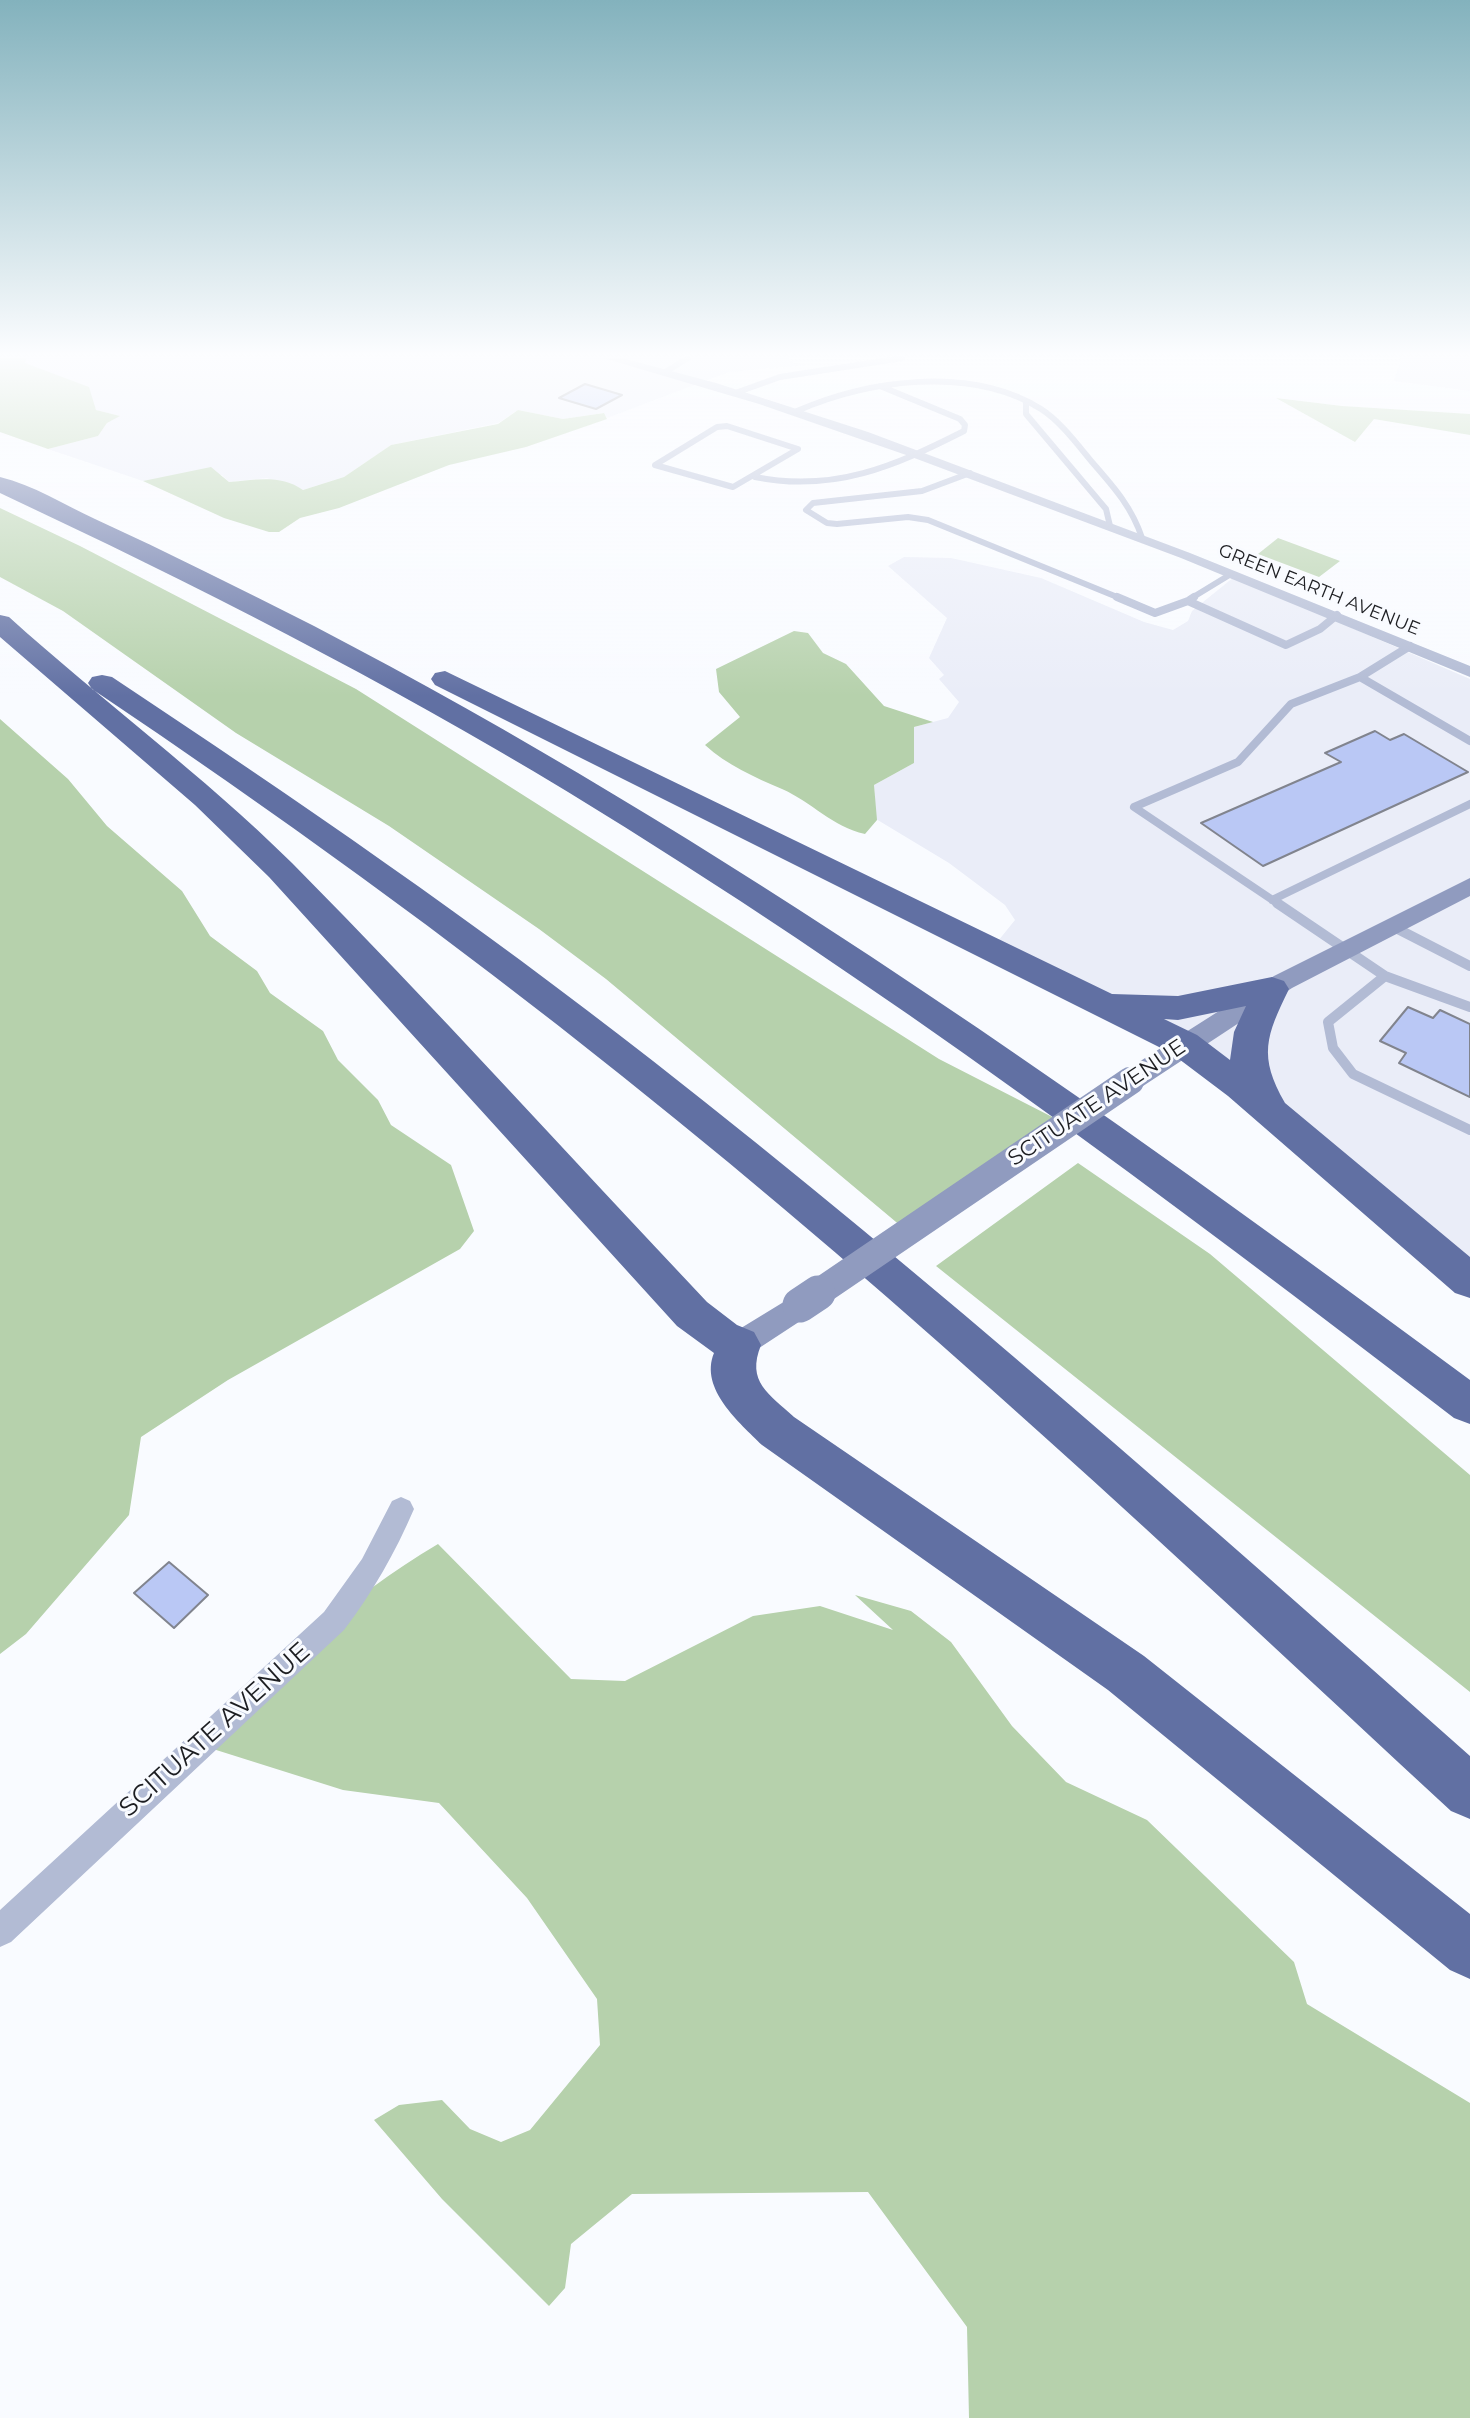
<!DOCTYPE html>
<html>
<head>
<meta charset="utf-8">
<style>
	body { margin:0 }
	canvas { display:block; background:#f9fbff }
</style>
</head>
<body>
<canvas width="1470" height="2418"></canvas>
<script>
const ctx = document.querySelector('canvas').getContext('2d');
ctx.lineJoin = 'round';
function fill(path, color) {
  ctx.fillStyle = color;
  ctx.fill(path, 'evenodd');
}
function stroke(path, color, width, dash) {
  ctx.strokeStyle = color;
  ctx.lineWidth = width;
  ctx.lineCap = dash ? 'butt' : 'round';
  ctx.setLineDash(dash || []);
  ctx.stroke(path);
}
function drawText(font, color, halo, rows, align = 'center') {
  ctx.font = font + ' Montserrat,sans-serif';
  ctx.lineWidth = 6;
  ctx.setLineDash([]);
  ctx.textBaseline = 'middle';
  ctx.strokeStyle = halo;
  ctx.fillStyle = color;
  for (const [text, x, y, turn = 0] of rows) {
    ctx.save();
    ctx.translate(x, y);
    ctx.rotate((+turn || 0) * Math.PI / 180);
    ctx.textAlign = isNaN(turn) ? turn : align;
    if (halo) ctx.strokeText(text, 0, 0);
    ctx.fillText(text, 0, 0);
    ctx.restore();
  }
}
fill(new Path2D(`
	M26,358H788L794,363L807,365L729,372L607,418L603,413L563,419L518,410L498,423L391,445L344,477L303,490L267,478L229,482L222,475L143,481L48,449L98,436L107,423L119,416L96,410L93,403L24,363Z
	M1401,358H1470V391L1394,381Z
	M904,557L951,558L1041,578L1144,622L1173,630L1188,621L1192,611L1234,577L1470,679V1282L1187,1043L994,946L1015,920L1005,905L949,863L876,819L874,785L914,763V727L948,718L959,702L939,679L944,675L929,658L947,618L888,566Z`), '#eaedf8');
fill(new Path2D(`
	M0,358H26L25,363L89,387L96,410L120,416L107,423L98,436L48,449L0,432Z
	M1276,398L1342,406L1470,414V435L1374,419L1355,442Z
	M518,410L563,419L604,413L607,419L526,447L449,465L339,508L300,518L279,532H269L224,518L143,481L211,467L229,482C255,480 281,474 303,490L344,477L391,445L498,424Z
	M0,508L80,546L356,689L939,1059L1062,1122L902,1227L606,979L539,929L389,826L236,733L63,611L0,577Z
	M1278,538L1340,561L1319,577L1258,554Z
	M794,631L808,633L823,653L846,664L884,706L933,722L914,727V763L874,785L877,820L865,834C832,827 812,802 782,789C754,777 727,765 705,745L740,717L719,692L716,669Z
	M0,719L68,779L107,826L182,891L210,936L257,971L270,993L323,1031L338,1060L378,1100L391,1125L451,1165L474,1231L460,1249L228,1380L141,1437L129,1515L26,1634L0,1654Z
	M1078,1163L1210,1254L1470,1475V1692L936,1266Z
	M438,1544L571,1679L625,1681L753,1616L820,1606L893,1630L855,1595L911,1611L951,1642L1012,1726L1066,1782L1147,1820L1294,1962L1307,2004L1470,2103V2418H969L967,2327L868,2192L632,2194L571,2244L565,2288L549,2306L442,2199L374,2120L399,2105L442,2100L470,2129L501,2142L530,2130L600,2045L597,1999L527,1898L439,1803L343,1790L194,1743C271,1673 347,1597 438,1544Z`), '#b6d1ac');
const building = new Path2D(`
	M585,384L622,395L596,409L559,398Z
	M1375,731L1390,740L1404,734L1468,772L1263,866L1201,823L1341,762L1325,753Z
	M1408,1007L1433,1018L1440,1010L1470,1024V1097L1399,1063L1406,1053L1380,1041Z
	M169,1562L208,1595L174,1628L134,1593Z`);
fill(building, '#bac8f5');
stroke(building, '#81848e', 2);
stroke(new Path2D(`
	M667,371L688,358
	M738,392L780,377L902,358
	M1026,402V414L1106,509L1110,526
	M797,411C868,380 971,365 1041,409C1060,421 1077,444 1092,462C1113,486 1132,507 1142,538
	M727,426L798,449L733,487L655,465L717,427Z
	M970,473L922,491L813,503L806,510L827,523L837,524L908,517L928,520L1122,599
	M755,477C834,493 895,466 964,431L965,425L960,419L880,386
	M1190,599L1231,574`), '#b2bbd4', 6);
stroke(new Path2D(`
	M1117,597L1155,613L1188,601
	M1194,597L1188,601L1286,645L1320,629L1337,615
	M1410,646L1360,677L1470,741
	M1272,900L1470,804
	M1280,905L1134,807L1238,762L1291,704L1360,677`), '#b2bbd4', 8);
stroke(new Path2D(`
	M1277,903L1385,976L1470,1007
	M1390,925L1470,966
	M1385,976L1328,1022L1333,1048L1353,1074L1470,1130`), '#b2bbd4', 10);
fill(new Path2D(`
	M603,358H622L716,383L868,432L1190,553L1470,666V677L1181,558L909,456L759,404Z
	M401,1497L410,1501L414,1509C395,1553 373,1592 344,1630L11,1942L0,1947V1910L324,1612L362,1559L392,1501Z`), '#b2bbd4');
fill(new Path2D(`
	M1470,878V896L1292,988L1140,1088L1130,1091L1120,1088L1116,1081L1120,1074L1274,976Z
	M800,1292L811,1296L816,1305L811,1314L750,1354L739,1358L728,1354L723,1345L728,1336Z`), '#909bbf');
fill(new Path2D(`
	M0,477C33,485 65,505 95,519C169,553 241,589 314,626C723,839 1100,1106 1470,1380V1424L1454,1418C1168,1198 878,981 568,792C385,681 194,584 0,493Z
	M0,615L9,617C102,701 203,775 292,863C434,1006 569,1156 707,1302L737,1325L754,1332L761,1345C746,1382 769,1394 794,1417L1144,1656L1470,1914V1979L1450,1970L1108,1690L762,1445C740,1423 699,1389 714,1353L677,1326L269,877L195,805L0,637Z
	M445,671L1112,994L1178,996L1272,977L1284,981L1289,989C1266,1036 1258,1056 1285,1103L1470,1257V1298L1455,1293L1228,1096L1171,1053L435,685L431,679L435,673ZM1246,1006L1234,1032L1230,1060L1197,1035L1164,1019L1178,1020Z
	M102,675L112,677C296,799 478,924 653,1061C934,1281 1203,1519 1470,1756V1819L1451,1811C1180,1560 911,1306 622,1076C451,939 274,811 92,689L88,683L92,677Z`), '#6170a3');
stroke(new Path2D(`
	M815,1295L1130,1081`), '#909bbf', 28);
stroke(new Path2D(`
	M800,1305L818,1293`), '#909bbf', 35);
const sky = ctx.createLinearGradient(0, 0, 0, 696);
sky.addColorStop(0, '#83b2bd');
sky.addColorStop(0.51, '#fcfdff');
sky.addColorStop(1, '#fcfdff00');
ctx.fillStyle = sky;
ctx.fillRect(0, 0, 1470, 696);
drawText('18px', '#1d1e22', '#f9fbff', [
	["GREEN EARTH AVENUE",1319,590,22]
]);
drawText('22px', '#1d1e22', '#f9fbff', [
	["SCITUATE AVENUE",1097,1103,-34]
]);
drawText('26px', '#1d1e22', '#f9fbff', [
	["SCITUATE AVENUE",215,1730,-42]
]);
</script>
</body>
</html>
